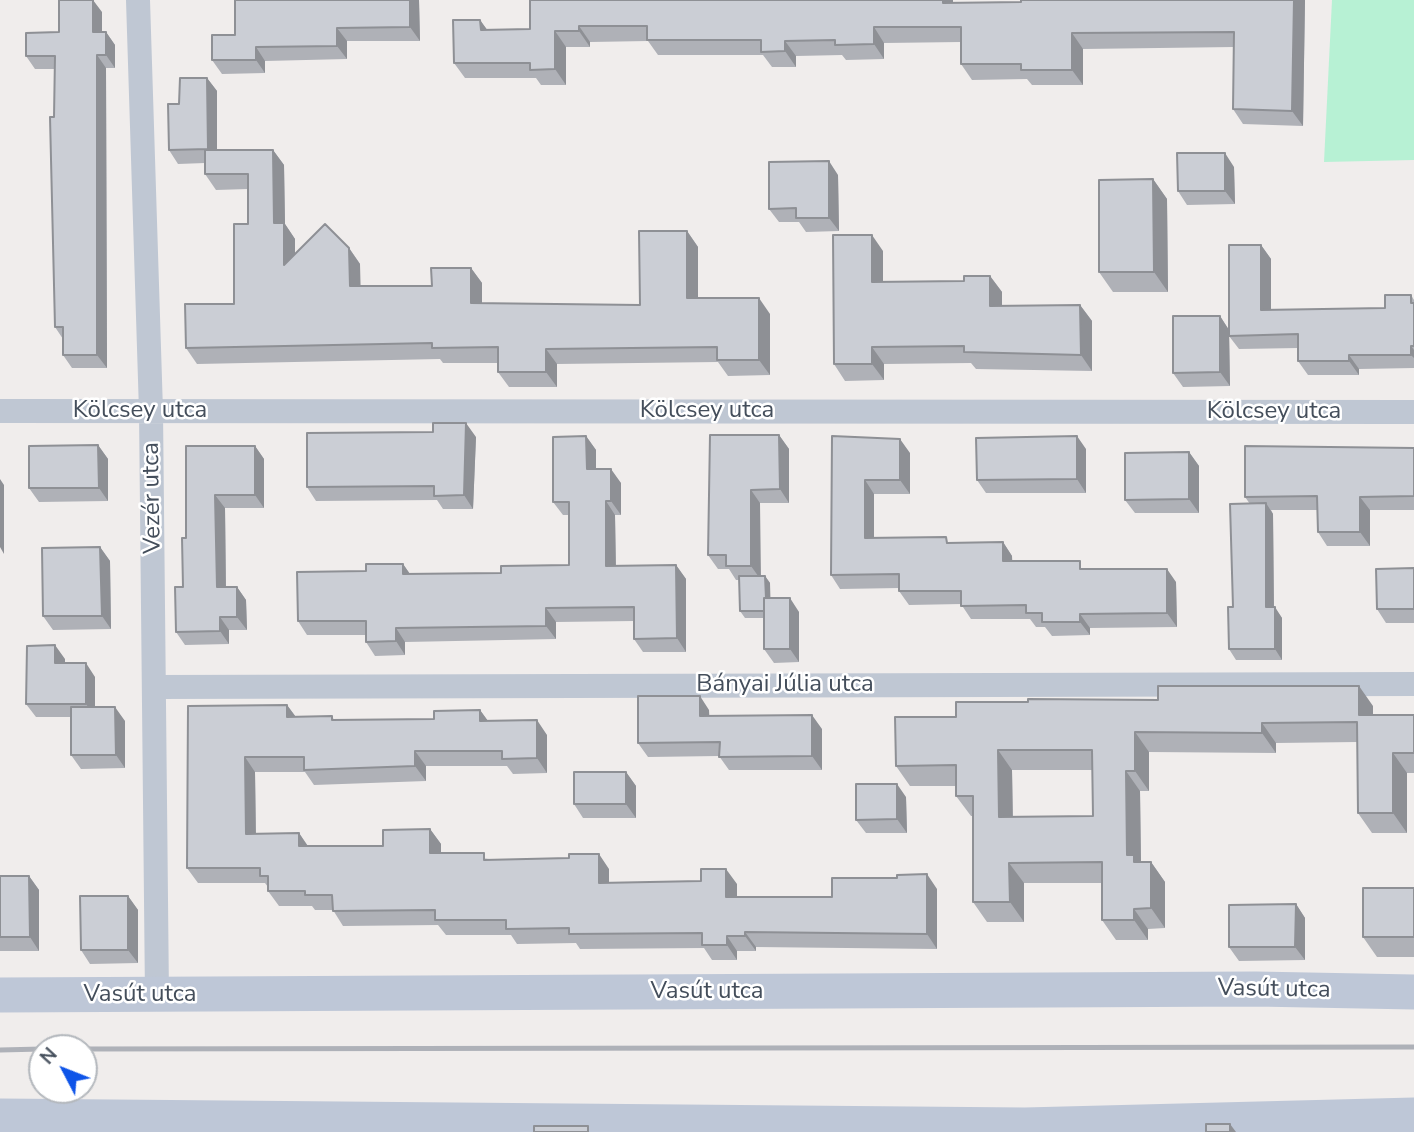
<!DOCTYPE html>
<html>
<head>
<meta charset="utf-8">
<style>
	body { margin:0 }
	#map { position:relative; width:1414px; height:1132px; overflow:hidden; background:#f0edec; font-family:"Nunito Sans",sans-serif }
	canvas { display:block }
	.north { position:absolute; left:28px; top:1034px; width:70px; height:70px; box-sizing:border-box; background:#fff; border:2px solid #b4b8bd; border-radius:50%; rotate:312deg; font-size:19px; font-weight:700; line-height:28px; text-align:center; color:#444e5b }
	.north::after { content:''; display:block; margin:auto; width:24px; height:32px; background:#0e54e8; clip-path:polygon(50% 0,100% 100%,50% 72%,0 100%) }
</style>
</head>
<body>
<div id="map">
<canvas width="1414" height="1132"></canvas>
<div class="north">N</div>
</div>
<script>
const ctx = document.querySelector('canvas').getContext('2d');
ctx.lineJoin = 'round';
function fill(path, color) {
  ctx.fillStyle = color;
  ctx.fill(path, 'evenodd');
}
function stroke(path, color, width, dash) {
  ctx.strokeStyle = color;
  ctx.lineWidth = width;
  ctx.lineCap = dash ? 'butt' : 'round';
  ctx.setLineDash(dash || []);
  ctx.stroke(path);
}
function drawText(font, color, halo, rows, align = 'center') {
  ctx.font = font + ' "Nunito Sans",sans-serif';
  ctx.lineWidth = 5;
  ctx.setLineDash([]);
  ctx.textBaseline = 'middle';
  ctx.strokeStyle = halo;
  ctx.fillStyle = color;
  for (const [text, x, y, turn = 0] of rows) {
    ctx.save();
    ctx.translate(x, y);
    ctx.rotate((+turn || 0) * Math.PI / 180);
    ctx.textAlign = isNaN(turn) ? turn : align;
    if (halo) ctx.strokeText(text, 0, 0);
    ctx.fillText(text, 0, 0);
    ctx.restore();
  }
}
fill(new Path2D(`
	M1332,0H1414V160L1324,162Z`), '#b7f1d4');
stroke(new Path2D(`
	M138,0L151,411L157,996
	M0,411L1414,412
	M156,687L1414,684`), '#bfc7d3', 24);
stroke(new Path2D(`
	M0,995L1256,989L1414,992
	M0,1116L1025,1125L1414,1115`), '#bec7d7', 35);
stroke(new Path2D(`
	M84,1049L1414,1047
	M0,1050L42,1049`), '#aeb1b8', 5);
fill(new Path2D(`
	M419,0L420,41H347V59L265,61V73L222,74L212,60L235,35Z
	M530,0H953V3L1021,2V0H1305L1303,126L1243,124L1233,109L1234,47L1083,49V85H1032L1027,79L972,80L961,64V42L884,43V59L846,60L842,55L796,56V67H772L763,55H658L648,41L590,42V47H566V85H541L536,78H465L454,63L480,20L487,30L530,29Z
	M102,12V32H106L115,45V68H106L107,368H72L63,355V339L55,327V69H35L26,56L59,32Z
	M207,78L217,91V150H273L284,165L285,224L295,239V254L349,248L360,264V286H432L471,268L482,283V303L640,305L687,231L698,247V298L770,314V375L728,376L718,362L557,364V387H509L498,372V363H443L440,359L197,364L186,348L234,304L248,224V189L216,190L205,174V163L178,164L169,150L179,104Z
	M1234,167L1235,204L1187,205L1178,191Z
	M838,175L839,231L806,232L799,222H779L769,209Z
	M1153,179L1167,199L1168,292H1113L1099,272Z
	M1261,245L1271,259V310L1385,308L1411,295L1414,300V368L1359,369V375H1308L1298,361V348L1239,349L1229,336Z
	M883,251V282L964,281L990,276L1002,292V306L1080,305L1092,321V371L976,369L971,363L884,364V380L845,381L834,364Z
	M1220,316L1229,330L1230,386L1183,387L1173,373Z
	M779,435L789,449V503H760V576H765L770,583V598L799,612V662L774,663L764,649V618H745L740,611L739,580H736L729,569H718L708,555Z
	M586,436L596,450V469L621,483V515H615L616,566L676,565L686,579V652H643L634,639V621L556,622V639L405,642V655L375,656L366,642V635H307L298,621L366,571L403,564L410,574L501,573L569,565V515H563L553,502Z
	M832,436L910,453V494H874V538L951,543L1003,542L1012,556V561L1085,569L1176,582L1177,627L1090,628V635L1052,636L1045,627H1036L1030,619H971L961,604L909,605L899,591V588L840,589L831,575Z
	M476,437L473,509H443L437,500L316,501L307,487Z
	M98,445L108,459V501L39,502L29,488Z
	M186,446H255L264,459V508H225L226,587H237L246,600L247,630H229V644L185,645L176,632L183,587L186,538Z
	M1414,448V510H1370V546H1327L1318,532V510H1271L1273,514L1274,607L1282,618V660H1236L1229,649L1250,504L1245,497Z
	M1086,449V493H986L977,480Z
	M1189,452L1199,466V513H1135L1125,500Z
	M100,547L110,561L111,629L53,630L43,616Z
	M1414,568V623H1386L1377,609Z
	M65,659V663L95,677V707L125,721V768L81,769L71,755V717H36L26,704Z
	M287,705L296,717L332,716L334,720L434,719L480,710L487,720L547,735V773L513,774L507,766H426V781L314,785L305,772H255L256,834L299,833L308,846H383L430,829L441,844V853L489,859L609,869V883L737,884V897H832L937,889V949L756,947V951H737V960H712L704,948L580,949L576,943L517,944L511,935H446L438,925L343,926L333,910H315L312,906H279L268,891V887L265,883H198L187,868L188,706Z
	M1373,706V715H1414V773H1407V833H1372L1358,813L1357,742L1276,743V753L1149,752V791H1140L1141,862H1151L1165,882V928L1148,929V940H1116L1102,920V883H1024V922H987L973,902V816H971L956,796V786H910L896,766L956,717ZM1012,770H1093V816L1013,817Z
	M709,710V716L822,729V770H729L719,756L648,757L638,743Z
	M626,772L636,786V818H583L574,804Z
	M906,797L907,833H866L856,820Z
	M0,876H29L39,890V951H0Z
	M1414,888V957H1377L1363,937Z
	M128,896L138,910V963L90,964L81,950Z
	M1296,904L1305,918V960L1239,961L1229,947Z`), '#afb1b7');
fill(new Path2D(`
	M93,0L102,12V45L93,32Z
	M410,0H419L420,41L410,27Z
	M943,0H953V18L943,3Z
	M1294,0H1305L1303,126L1292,111Z
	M480,20L491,35L481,30Z
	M579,26L590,42V47L579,31Z
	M874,27L884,43V59L874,44Z
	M337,28L347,41V59L337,46Z
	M555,31L566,47V85L555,69Z
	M106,32L115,45V68L106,55Z
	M1072,33L1083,49V85L1072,70Z
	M785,41L796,56V67L785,51Z
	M256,47L265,61V73L256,60Z
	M97,55L106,68L107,368L97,355Z
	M207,78L217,91V163L208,149Z
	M273,150L284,165L285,224L295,239V281L284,265L274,223Z
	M1225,153L1234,167L1235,204L1225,191Z
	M829,161L838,175L839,231L829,218Z
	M1153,179L1167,199L1168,292L1154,272Z
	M687,231L698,247V314L687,298Z
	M872,235L883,251V298L872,282Z
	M1261,245L1271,259V324L1261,310Z
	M349,248L360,264L361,302L350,286Z
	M471,268L482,283V319L471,303Z
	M990,276L1002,292V322L990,306Z
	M759,298L770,314V375L759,360Z
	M1080,305L1092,321V371L1081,355Z
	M1220,316L1229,330L1230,386L1220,372Z
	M1411,346L1414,350V358L1411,355Z
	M872,347L884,364V380L872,364Z
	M546,349L557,364V387L546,372Z
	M1349,355L1359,369V375L1349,361Z
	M466,423L476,437L473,509L464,495Z
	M779,435L789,449V503L780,489Z
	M586,436L596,450V483L587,469Z
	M1077,436L1086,449V493L1077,479Z
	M900,439L910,453V494L900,480Z
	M98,445L108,459V501L99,488Z
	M255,446L264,459V508L255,495Z
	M1189,452L1199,466V513L1189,499Z
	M611,469L621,483V515L611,501Z
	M0,479L4,485V554L0,547Z
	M865,480L874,494V552L865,538Z
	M751,490L760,503L761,580L751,566Z
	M215,495L225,508L226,600L217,587Z
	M1360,497L1370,510V546L1360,532Z
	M606,501L615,515L616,580L606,566Z
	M1266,503L1273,514L1274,618L1266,607Z
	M1003,542L1012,556L1013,575L1003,561Z
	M100,547L110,561L111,629L102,616Z
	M403,564L412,577L403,574Z
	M676,565L686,579V652L677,638Z
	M1167,569L1176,582L1177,627L1167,613Z
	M765,576L770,583L771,618L766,611Z
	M237,587L246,600L247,630L237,617Z
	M790,598L799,612V662L790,649Z
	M1275,607L1282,618V660L1275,649Z
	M546,608L556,622V639L546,626Z
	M1080,614L1090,628V635L1080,622Z
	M220,617L229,630V644L220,631Z
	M396,628L405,642V655L396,641Z
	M55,645L65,659V677L55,663Z
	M86,663L95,677V717L86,704Z
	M1359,686L1373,706V735L1359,715Z
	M700,696L709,710L710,730L700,716Z
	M287,705L298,720L287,717Z
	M115,707L125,721V768L116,755Z
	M480,710L491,725L480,721Z
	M812,715L822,729V770L812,756Z
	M537,720L547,735V773L537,758Z
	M1262,723L1276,743V753L1262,733Z
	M1135,732L1149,752V791L1135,771Z
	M998,750L1012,770L1013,837L999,817Z
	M415,751L426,766V781L415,766Z
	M1393,753L1407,773V833L1393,813Z
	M245,757L255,772L256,849L246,834Z
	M1126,771L1140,791L1141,866L1148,875L1127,855Z
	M626,772L636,786V818L626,804Z
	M897,784L906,797L907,833L897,819Z
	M430,829L441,844V868L430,853Z
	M299,833L309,848L299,846Z
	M599,854L609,869V898L599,883Z
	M1151,862L1165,882V928L1151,908Z
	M1009,863L1024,883V922L1010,902Z
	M726,869L737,884V911L726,897Z
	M927,874L937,889V949L927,934Z
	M29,876L39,890V951L30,937Z
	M128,896L138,910V963L128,950Z
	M1296,904L1305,918V960L1295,947Z
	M1134,909L1148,929V940L1134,920Z
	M745,932L756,947V951L745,936Z
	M727,936L737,951V960L727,945Z
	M1230,1124L1236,1132H1230Z`), '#8e9095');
const building = new Path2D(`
	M59,0H93V32H106V55H97V355H63V327H55L50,117H54L55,56H26V33L59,32Z
	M235,0H410V27L337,28V46L256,47V60H212V35H235Z
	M530,0H943V3L1021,2V0H1294L1292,111L1233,109L1234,32L1072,33V70H1021V64H961V27H874V44L835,45V40L785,41V51L761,52V40H647V26H579V31H555V69L530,70V63H454L453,20H480L481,30L530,29Z
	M180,78H207L208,149L169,150L168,104H179Z
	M205,150H273L274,223H284V265L325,224L349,248L350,286H432L431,268H471V303L640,305L639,231H687V298H759V360H717V347L546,349V372H498V347L432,348V343L186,348L185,304H234V224H248V174H205Z
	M1177,153H1225V191H1178Z
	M829,161V218H796V208L769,209V162Z
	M1153,179L1154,272H1099V180Z
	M833,235H872V282L964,281V276H990V306L1080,305L1081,355L964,352V346L872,347V364H834Z
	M1229,245H1261V310L1385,308V295H1411V303H1414V346H1411V355H1349V361H1298V334L1229,336Z
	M1173,316H1220V372L1173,373Z
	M433,423H466L464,495L434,496V486L307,487V433L433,432Z
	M710,435H779L780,489L751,490V566H726V555H708Z
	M586,436L587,469H611V501H606V566L676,565L677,638L634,639V607L546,608V626L396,628V641L366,642V621H298L297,572L366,571V564H403V574L501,573V566L569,565V502H553V437Z
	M832,436L900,439V480H865V538L946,537L947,543L1003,542V561H1080V569H1167V613L1080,614V622H1042V613H1026V605L961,606V591H899V574L831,575Z
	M1077,436V479L977,480L976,438Z
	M98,445L99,488H29V446Z
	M186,446H255V495H215L217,587H237V617H220V631L176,632L175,587H183L182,538H186Z
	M1245,446L1414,448V496L1360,497V532H1318L1317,496L1245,497Z
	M1189,452V499L1125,500V453Z
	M1266,503V607H1275V649H1229L1228,607H1233L1230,504Z
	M100,547L102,616H43L42,548Z
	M1414,568V609H1377L1376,569Z
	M739,576H765L766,598H764V611H740Z
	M764,598H790V649H764Z
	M55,645V663H86V704H26L27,646Z
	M1158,686H1359V715H1414V753H1393V813H1358L1357,722L1262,723V733L1135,732V771H1126L1127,855H1134V862H1151V908L1134,909V920H1102V862L1009,863L1010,902H973V796H956V765L896,766L895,717H956V702H1028V699L1158,700ZM998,750H1092L1093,816L999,817Z
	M638,696H700V716L812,715V756L719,757L720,742L638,743Z
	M287,705V717L332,716V720L434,719V711L480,710V721L537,720V758L502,759V751H415V766L304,770V757H245L246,834L299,833V846H383V830L430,829V853H484V860L569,858V854H599V883L701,881V869H726V897H832V878H897V875L927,874V934L745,932V936H727V945H702V933L569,934V928L506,929V920H435V910L333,911L332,895H305V891H268V876H260V868H187L188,706Z
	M71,707H115L116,755H71Z
	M574,772H626V804H574Z
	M856,784H897V819L856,820Z
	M0,876H29L30,937H0Z
	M1363,888H1414V937H1363Z
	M80,896H128V950H81Z
	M1296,904L1295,947H1229V905Z
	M1206,1124H1230V1132H1206Z
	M534,1126H588V1132H534Z`);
fill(building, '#cbced5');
stroke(building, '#8e9095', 2);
drawText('24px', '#444e5b', '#fff', [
	["Kölcsey utca",140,411],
	["Kölcsey utca",707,411],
	["Kölcsey utca",1274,412],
	["Vezér utca",153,498,-91],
	["Bányai Júlia utca",785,685],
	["Vasút utca",1274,990,1],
	["Vasút utca",707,992],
	["Vasút utca",140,995]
]);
</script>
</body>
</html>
